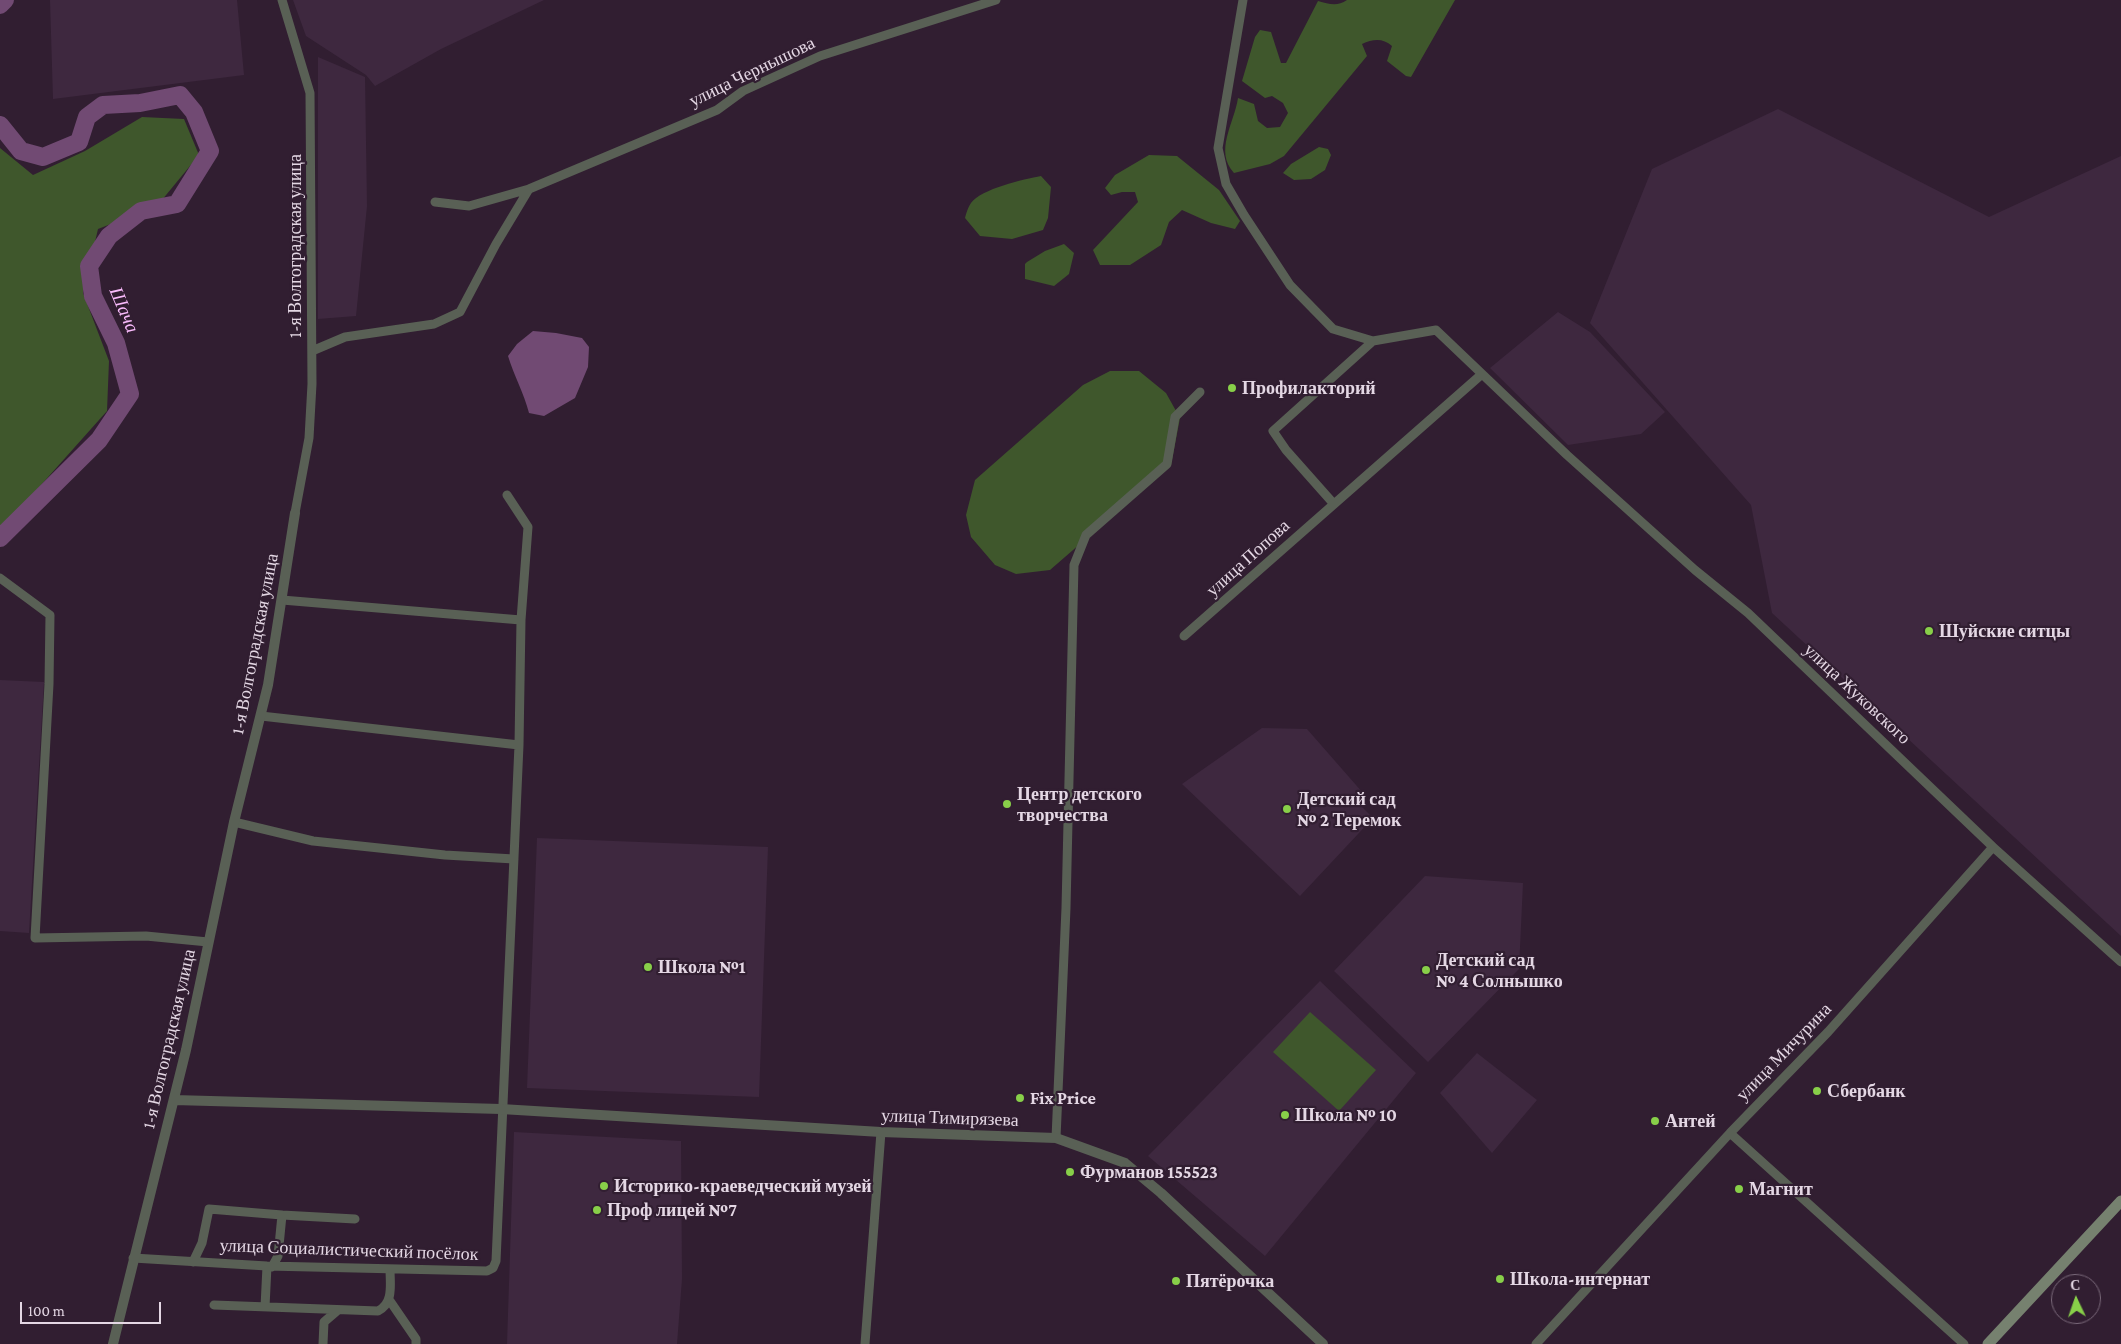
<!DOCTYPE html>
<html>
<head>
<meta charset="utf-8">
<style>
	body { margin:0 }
	#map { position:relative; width:2121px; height:1344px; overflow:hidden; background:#311e31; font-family:"Crimson Pro",serif }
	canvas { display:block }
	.north { position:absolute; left:2051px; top:1274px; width:50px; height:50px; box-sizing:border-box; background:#311e31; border:1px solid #796879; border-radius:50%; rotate:357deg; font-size:14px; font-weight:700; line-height:20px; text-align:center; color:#e4d7e4 }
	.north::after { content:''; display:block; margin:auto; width:18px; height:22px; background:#88cf49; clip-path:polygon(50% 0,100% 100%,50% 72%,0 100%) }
	.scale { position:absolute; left:20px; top:1302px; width:141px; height:22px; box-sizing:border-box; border:2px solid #e4d7e4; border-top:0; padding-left:6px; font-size:15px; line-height:18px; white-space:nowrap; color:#e4d7e4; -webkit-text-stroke:4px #311e31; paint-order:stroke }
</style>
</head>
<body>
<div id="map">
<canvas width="2121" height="1344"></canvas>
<div class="north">С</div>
<div class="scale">100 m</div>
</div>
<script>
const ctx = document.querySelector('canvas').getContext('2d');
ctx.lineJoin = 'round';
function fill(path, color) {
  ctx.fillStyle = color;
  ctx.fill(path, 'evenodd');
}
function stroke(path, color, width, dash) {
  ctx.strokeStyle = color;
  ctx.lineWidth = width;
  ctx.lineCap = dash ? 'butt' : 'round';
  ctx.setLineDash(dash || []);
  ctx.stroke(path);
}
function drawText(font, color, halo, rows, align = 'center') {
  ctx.font = font + ' "Crimson Pro",serif';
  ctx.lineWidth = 4.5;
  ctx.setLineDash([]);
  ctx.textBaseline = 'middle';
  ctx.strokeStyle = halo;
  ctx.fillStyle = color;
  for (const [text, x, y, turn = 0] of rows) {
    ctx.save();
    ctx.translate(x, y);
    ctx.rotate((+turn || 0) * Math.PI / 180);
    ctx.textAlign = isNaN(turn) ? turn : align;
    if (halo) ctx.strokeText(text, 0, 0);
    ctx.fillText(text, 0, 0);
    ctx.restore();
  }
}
fill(new Path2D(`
	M50,0H237L244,75L53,99Z
	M293,0H544L441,49L375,86L366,75L306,36Z
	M318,57L365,77L367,206L356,316L318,319Z
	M1778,109L1989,217L2121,156V936L1772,613L1751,505L1590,323L1652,169Z
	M1558,312L1590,332L1665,412L1641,434L1568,445L1490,368Z
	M0,680L44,682L29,933L0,931Z
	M1262,728L1307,729L1363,793L1356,801L1373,818L1300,896L1182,784Z
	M537,838L768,847L759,1097L527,1088Z
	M1425,876L1523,883L1519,969L1428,1062L1334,971Z
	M1320,981L1416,1073L1265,1256L1148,1156Z
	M1477,1053L1537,1100L1492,1153L1440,1093Z
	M514,1132L681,1141L682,1279L677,1344H507Z`), '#3e283f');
fill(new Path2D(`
	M1318,1C1329,4 1337,7 1347,0H1455L1411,77L1406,76L1387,61L1392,46C1383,38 1373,39 1362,44L1367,56L1284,156L1270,164L1234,173C1214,151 1234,124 1238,98L1254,104L1258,121L1267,128L1280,127L1288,113L1283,103L1272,96L1265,98L1242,81L1255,37L1260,30L1271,32L1281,63H1286Z
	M142,117L184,119L199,155L157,206L98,229L83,293L109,361L107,411L0,531V148L33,175L85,151Z
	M1319,147L1328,149L1331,155L1325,170L1311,179L1294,180L1283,173L1291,164Z
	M1149,155L1177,156L1219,190L1240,221L1235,229L1211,223L1182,210L1169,222L1161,245L1130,265H1100L1093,250L1138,202L1135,192H1122L1111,195L1105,188L1115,175Z
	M1041,176L1051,187L1048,218L1043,230L1012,239L980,236L965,218C966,214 968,207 971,203C981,189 1024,179 1041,176Z
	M1064,244L1074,253L1069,274L1054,286L1025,279V264L1027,262L1045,251Z
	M1110,371H1139L1166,393L1180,418L1171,465L1050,570L1016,574L995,565L971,537L966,515L975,480L1083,385Z
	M1310,1012L1376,1070L1339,1111L1273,1052Z`), '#3f572c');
fill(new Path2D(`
	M533,331L556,333L582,338L589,347L588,367L575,398L544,416L529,413C524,393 514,376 508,356L517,344Z`), '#714a73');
stroke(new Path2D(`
	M0,5L5,0
	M0,125L21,151L43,157L79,142L87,117L103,105L140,103L180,95L194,112L210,151L177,204L141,211L109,236L89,266L93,296L116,343L130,394L99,440L0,538`), '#714a73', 18);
stroke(new Path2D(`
	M282,0L310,93L312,384L309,438L295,513
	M1243,0L1218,148L1226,184L1244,215L1290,285L1333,329L1373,341L1436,330L1567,455L1695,570L1748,613L1993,847L2121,962
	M435,202L469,206L529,189L717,110L743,91L820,56L996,0
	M312,351L345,337L434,324L460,312L496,244L529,189
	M1333,503L1286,450L1273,431L1373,341
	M0,578L50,615L49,684L35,938L146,936L208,942
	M282,600L521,620
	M1184,636L1482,374
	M261,716L519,745
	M234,822L313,841L445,855L514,859
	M1730,1133L1964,1344
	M1056,1138L1066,908L1074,565L1086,535L1167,464L1175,417L1200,392
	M133,1258L267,1266L487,1271L493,1268L496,1261L519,745L521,620L528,527L507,495
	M193,1262L202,1243L209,1209L282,1215
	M272,1267L278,1256L282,1215L355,1219
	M390,1301L416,1339V1344
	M214,1305L378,1311C394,1303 390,1284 390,1269
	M265,1307L267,1266
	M323,1344L324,1322L338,1310
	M865,1344L881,1132
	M1536,1344L1730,1133L1828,1032L1993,847`), '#596055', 9);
stroke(new Path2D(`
	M174,1100L501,1109L881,1132L1056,1138L1125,1163L1161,1193L1323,1344
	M113,1344L186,1050L234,822L268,685L295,513`), '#596055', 10);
stroke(new Path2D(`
	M1988,1344L2121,1201`), '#76816f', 11);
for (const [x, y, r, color] of [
	[1232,388,5,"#88cf49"],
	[1929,631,5,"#88cf49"],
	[1007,804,5,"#88cf49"],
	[1287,809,5,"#88cf49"],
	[648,967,5,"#88cf49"],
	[1426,970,5,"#88cf49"],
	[1817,1091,5,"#88cf49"],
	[1020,1098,5,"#88cf49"],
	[1285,1115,5,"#88cf49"],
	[1655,1121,5,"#88cf49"],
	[1070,1172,5,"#88cf49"],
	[604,1186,5,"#88cf49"],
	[1739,1189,5,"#88cf49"],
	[597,1210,5,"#88cf49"],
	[1500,1279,5,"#88cf49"],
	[1176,1281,5,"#88cf49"]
]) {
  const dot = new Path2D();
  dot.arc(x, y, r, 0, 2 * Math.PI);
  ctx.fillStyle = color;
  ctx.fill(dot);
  stroke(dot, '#311e31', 2);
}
drawText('18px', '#e4d7e4', '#311e31', [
	["улица Чернышова",752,72,-26],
	["1-я Волгоградская улица",295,246,-90],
	["улица Попова",1248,558,-42],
	["1-я Волгоградская улица",255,644,-79],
	["улица Жуковского",1857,694,43],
	["1-я Волгоградская улица",169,1039,-77],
	["улица Мичурина",1784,1052,-46],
	["улица Тимирязева",950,1118,2],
	["улица Социалистический посёлок",349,1250,2]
]);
drawText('bold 18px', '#e4d7e4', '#311e31', [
	["Профилакторий",1242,388],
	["Шуйские ситцы",1939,631],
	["Центр детского",1017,794],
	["творчества",1017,815],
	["Детский сад",1297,799],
	["№ 2 Теремок",1297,820],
	["Детский сад",1436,960],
	["№ 4 Солнышко",1436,981],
	["Школа №1",658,967],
	["Сбербанк",1827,1091],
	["Fix Price",1030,1098],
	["Школа № 10",1295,1115],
	["Антей",1665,1121],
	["Фурманов 155523",1080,1172],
	["Историко-краеведческий музей",614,1186],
	["Магнит",1749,1189],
	["Проф лицей №7",607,1210],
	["Школа-интернат",1510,1279],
	["Пятёрочка",1186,1281]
], 'left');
drawText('italic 19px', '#fabbfc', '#311e31', [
	["Шача",124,310,67]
]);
</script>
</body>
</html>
